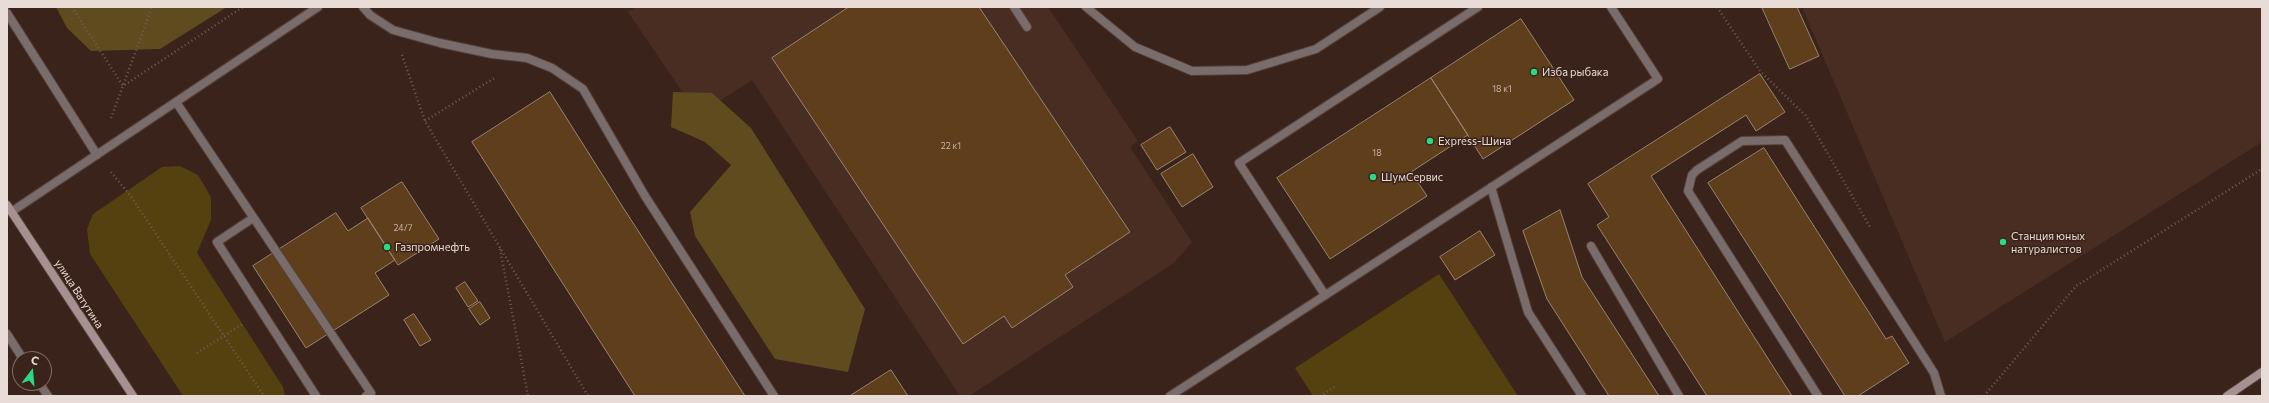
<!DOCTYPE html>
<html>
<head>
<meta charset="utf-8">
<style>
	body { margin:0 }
	#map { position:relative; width:2269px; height:403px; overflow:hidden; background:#39231a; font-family:Commissioner,sans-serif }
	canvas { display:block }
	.frame { position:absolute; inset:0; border:8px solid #e8dad4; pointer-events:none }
	.north { position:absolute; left:12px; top:351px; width:40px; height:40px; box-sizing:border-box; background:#39231a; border:1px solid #7f6c64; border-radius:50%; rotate:16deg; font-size:11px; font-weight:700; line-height:16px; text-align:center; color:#e8dad4 }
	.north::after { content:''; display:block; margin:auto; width:14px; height:18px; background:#2cd884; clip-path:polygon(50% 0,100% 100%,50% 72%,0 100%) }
</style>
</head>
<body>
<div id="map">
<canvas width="2269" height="403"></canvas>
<div class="frame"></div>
<div class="north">С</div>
</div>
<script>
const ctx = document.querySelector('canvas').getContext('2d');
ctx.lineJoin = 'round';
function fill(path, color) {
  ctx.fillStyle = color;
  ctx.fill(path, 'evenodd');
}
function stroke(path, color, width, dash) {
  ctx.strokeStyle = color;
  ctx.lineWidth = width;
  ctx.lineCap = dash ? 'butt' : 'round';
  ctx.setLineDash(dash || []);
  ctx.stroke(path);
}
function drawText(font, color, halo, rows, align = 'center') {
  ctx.font = font + ' Commissioner,sans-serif';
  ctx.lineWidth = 3;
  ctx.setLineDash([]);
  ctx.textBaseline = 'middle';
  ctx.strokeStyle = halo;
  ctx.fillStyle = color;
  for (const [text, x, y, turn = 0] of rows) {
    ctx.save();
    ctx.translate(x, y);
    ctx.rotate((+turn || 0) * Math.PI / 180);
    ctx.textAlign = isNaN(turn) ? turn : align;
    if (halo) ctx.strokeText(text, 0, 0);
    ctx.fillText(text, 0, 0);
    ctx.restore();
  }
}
fill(new Path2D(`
	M636,7H1048L1138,141L1130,147L1192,242L1174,263L969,396H960L752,80L698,115L628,12Z
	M1802,7H2262V142L1945,342Z`), '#492d22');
fill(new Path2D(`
	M180,166L198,175L211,197V220L197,253L283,387L285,396H183L90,254L87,229L93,214L162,167Z
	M1439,274L1518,396H1313L1295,368Z`), '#53410f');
fill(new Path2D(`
	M56,7H227L160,49L91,51L67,28Z
	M673,92L712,93L751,128L865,309L848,372L775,359L695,236L690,212L731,165L705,142L671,127Z`), '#5e4c1f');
const building = new Path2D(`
	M849,7H979L1130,232L1065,275L1073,287L1012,328L1004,316L963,344L772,58Z
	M1762,7H1797L1819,56L1790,69Z
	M1521,19L1574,100L1483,159L1431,78Z
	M1760,74L1785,112L1756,131L1746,115L1651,176L1792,396H1707L1597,225L1609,217L1588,184Z
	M1431,78L1468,135L1411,172L1427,196L1330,259L1277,178Z
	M550,92L624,209L745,396H635L472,142Z
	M1170,127L1186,152L1157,170L1141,145Z
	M1764,148L1886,339L1892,336L1909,363L1858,396H1845L1708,183Z
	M1193,154L1213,187L1182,207L1161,174Z
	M402,182L439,239L398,265L361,208Z
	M1560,210L1582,277L1659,396H1609L1547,299L1523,231Z
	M336,213L348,231L368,218L395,260L375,273L389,295L306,348L253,266Z
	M1480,231L1495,255L1455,280L1440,257Z
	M465,282L478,301L468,307L456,288Z
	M480,302L490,318L480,325L469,309Z
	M414,314L431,340L420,346L404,320Z
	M891,370L908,396H850Z`);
fill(building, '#5e3e1b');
stroke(building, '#998572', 1);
const lane = new Path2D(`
	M363,7L370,15L393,30L440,43L492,54L527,58L552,68L583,89L645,196L774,396
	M1014,7L1027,27
	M1086,7L1135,47L1192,71L1247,70L1316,49L1380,7
	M7,13L97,155
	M176,102L371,393L366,396
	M1491,187L1528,312L1582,396
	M11,212L318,7
	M253,218L217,242L316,396
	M1591,246L1679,396
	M1325,295L1239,163L1478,7
	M7,334L23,359
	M39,383L48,396
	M1170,396L1658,79L1611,7
	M1818,396L1688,191L1692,175L1697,170L1742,141L1785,140L1934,373L1941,396`);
const secondary = new Path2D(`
	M7,205L133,396
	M2227,396L2262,372`);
stroke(lane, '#554038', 10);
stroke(secondary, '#554038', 10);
stroke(new Path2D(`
	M72,7L123,86L243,7
	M1717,7L1760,71L1806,116L1870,227
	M402,55L425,121L588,396
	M111,118L152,7
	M425,121L496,77
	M111,172L130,195L264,396
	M500,249L528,396
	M197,353L244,323
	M1320,396L1336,386
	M1984,396L2076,286L2262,169`), '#705d55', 2.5, [1, 3]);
stroke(lane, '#796c6b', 8);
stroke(secondary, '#a69190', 8);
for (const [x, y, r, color] of [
	[1534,72,4,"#2cd884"],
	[1430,141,4,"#2cd884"],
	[1373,177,4,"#2cd884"],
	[2003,242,4,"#2cd884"],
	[387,247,4,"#2cd884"]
]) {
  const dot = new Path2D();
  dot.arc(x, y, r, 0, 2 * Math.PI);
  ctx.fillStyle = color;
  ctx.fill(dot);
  stroke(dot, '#39231a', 1.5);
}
drawText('9px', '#c6b3a6', null, [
	["18 к1",1502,89],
	["22 к1",951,146],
	["18",1377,153],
	["24/7",403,228]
]);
drawText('11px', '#e8dad4', '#39231a', [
	["Изба рыбака",1542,72],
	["Express-Шина",1438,141],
	["ШумСервис",1381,177],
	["Станция юных",2011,236],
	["натуралистов",2011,249],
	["Газпромнефть",395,247]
], 'left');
drawText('11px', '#e8dad4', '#39231a', [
	["улица Ватутина",79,294,57]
]);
</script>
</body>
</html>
